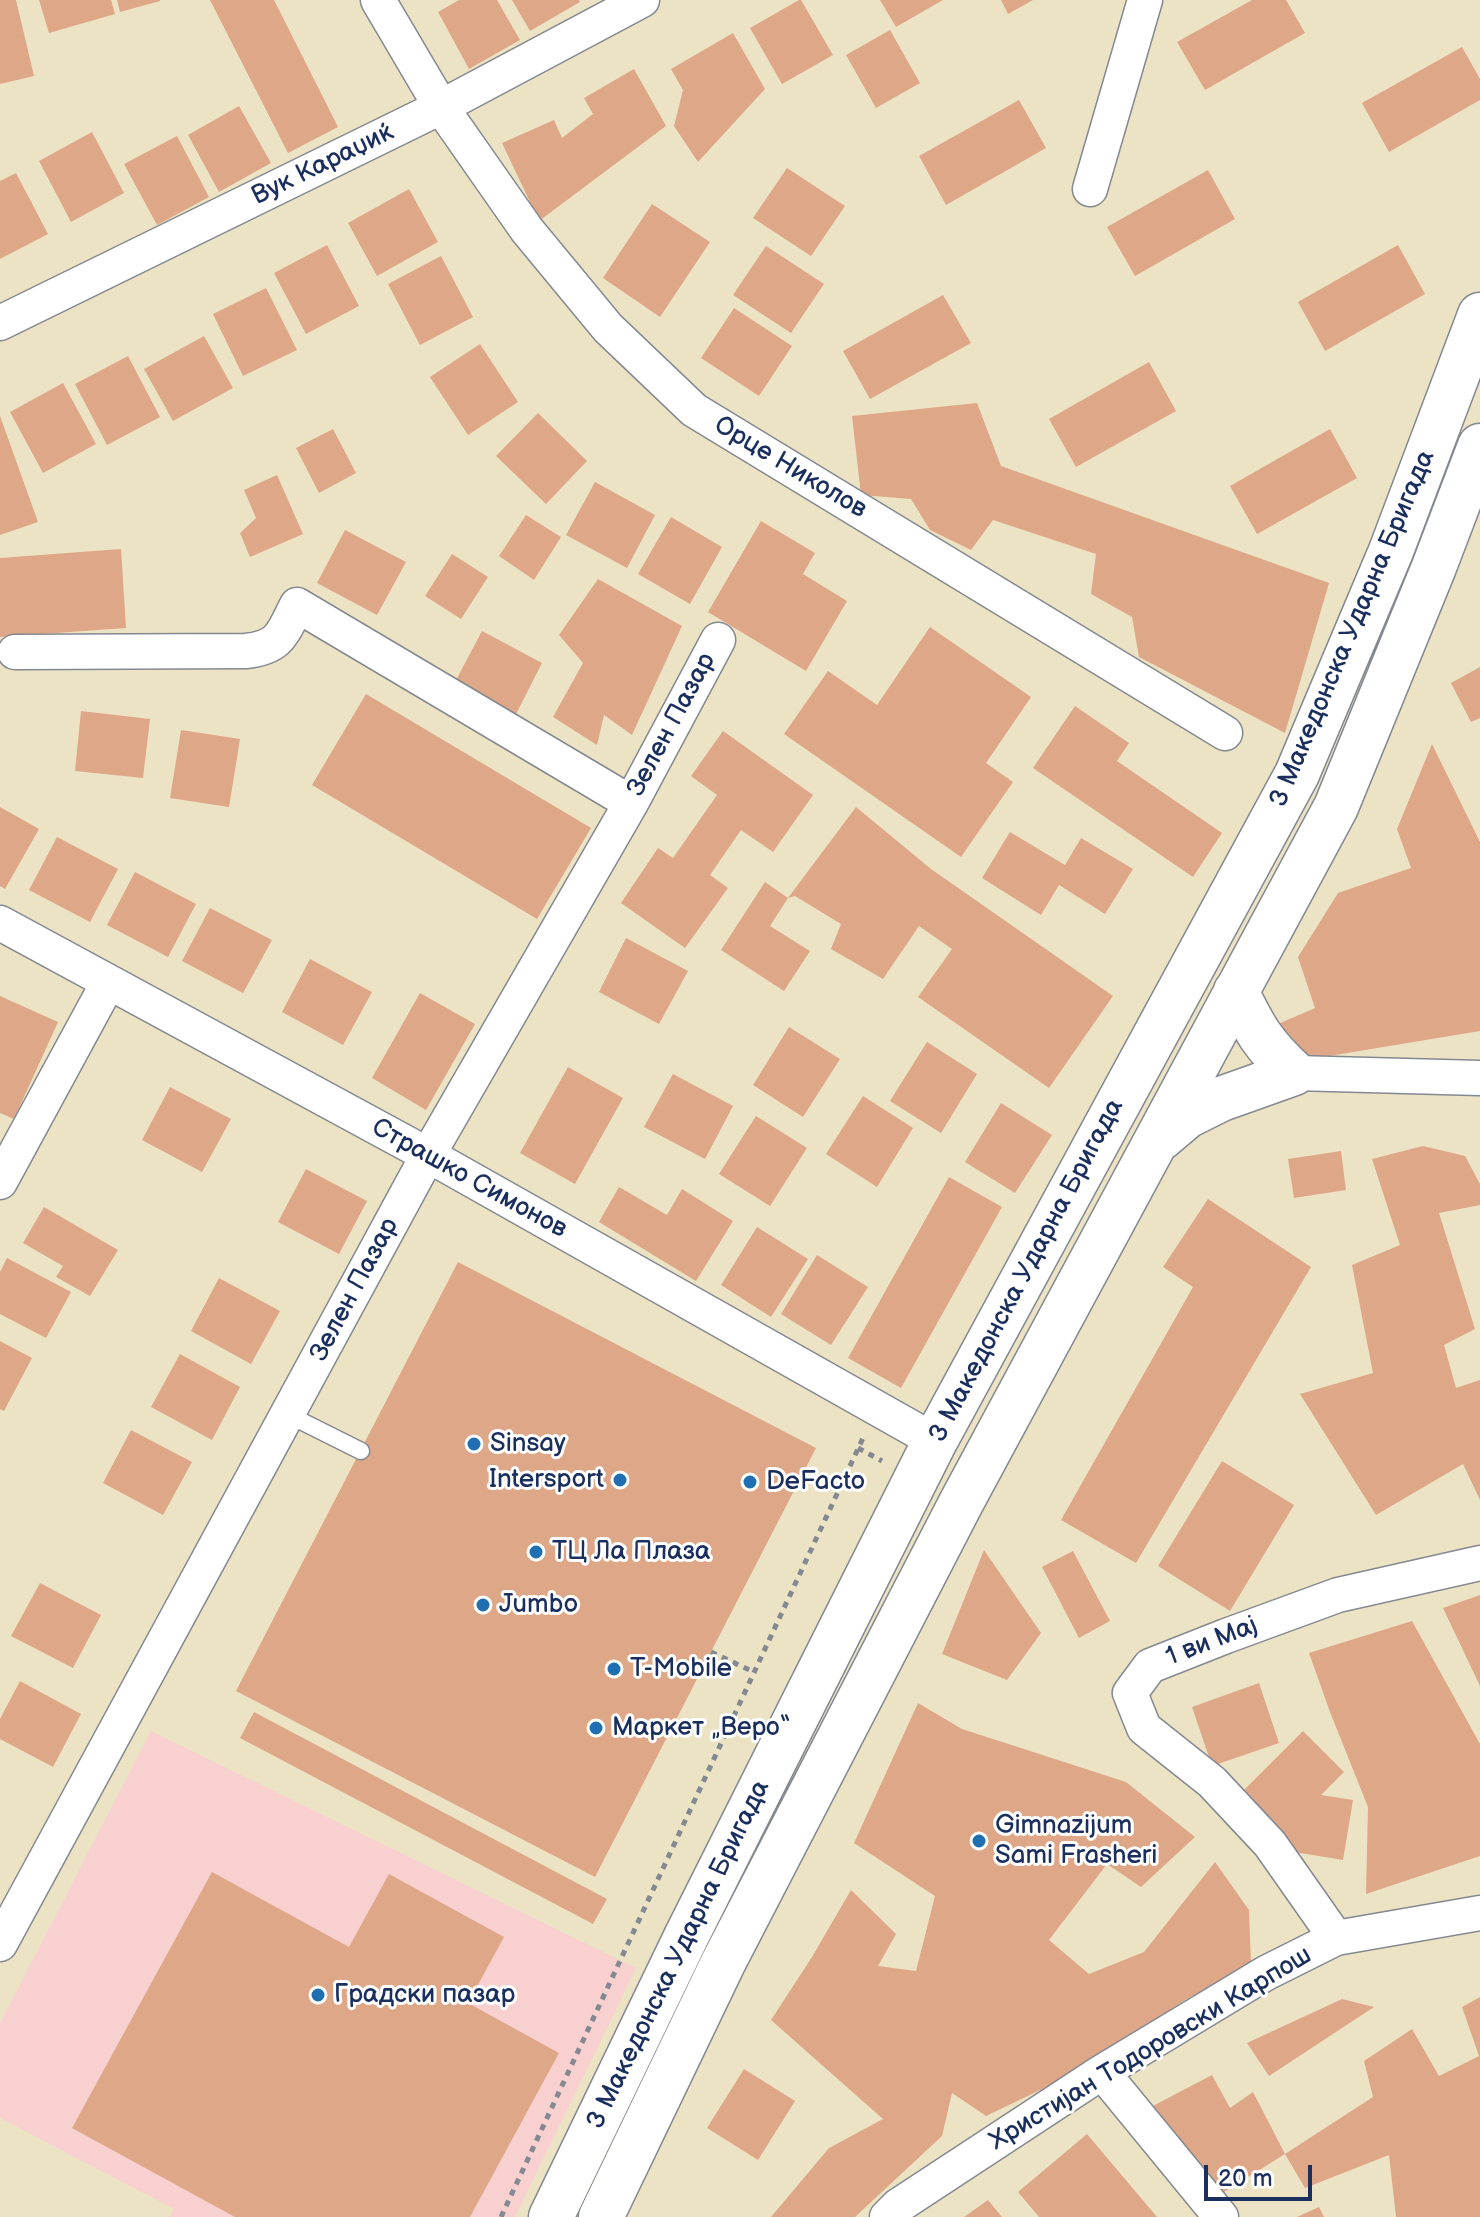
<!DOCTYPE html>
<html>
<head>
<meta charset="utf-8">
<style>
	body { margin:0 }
	#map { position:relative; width:1480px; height:2217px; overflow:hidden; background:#ece3c4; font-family:"Balsamiq Sans",sans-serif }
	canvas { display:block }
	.scale { position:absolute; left:1204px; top:2165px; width:108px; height:36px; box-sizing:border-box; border:4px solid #1b2f5e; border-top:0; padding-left:10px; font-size:24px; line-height:28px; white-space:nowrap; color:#1b2f5e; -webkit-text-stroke:6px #fff; paint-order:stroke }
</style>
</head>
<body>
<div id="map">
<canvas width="1480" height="2217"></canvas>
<div class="scale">20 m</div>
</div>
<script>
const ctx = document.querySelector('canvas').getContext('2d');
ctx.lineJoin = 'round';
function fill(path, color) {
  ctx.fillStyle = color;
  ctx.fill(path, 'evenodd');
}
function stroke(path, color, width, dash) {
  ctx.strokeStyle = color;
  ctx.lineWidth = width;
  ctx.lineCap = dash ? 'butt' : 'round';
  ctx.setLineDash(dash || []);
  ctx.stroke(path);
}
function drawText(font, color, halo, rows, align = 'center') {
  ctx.font = font + ' "Balsamiq Sans",sans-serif';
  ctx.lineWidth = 6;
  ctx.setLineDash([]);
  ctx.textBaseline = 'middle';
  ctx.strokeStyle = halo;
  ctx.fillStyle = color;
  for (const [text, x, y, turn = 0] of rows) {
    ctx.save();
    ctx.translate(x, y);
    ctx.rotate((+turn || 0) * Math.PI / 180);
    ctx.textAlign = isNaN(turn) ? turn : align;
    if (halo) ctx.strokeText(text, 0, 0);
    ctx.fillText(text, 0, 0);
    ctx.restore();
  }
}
fill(new Path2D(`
	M151,1731L636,1968L515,2217H170L174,2209L0,2118V2023Z`), '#f7d0cf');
fill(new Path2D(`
	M0,0H16L34,76L0,84Z
	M39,0H111L115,14L49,33Z
	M117,0H160V1L120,12Z
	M210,0H274L338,127L288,153Z
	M459,0H497L520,40L469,69L438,12Z
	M512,0H579L580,2L530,31Z
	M799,0H801L833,55L782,84L750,28Z
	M880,0H943L896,27Z
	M1001,0H1033L1008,14Z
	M1252,0H1286L1305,33L1205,90L1177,42Z
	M890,30L920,83L876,108L846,55Z
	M733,33L765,89L698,162L674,126L683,90L671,69Z
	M1462,47L1480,79V100L1389,152L1362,103Z
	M634,69L666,126L539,221L502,143L554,120L562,138L593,114L584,98Z
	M1019,100L1046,148L946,205L919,156Z
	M239,106L271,163L219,192L188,135Z
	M92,132L124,193L71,222L39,161Z
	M177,136L209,197L157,225L124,164Z
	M787,168L845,206L811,256L753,218Z
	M1208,170L1235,219L1135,276L1107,227Z
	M16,173L48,234L0,259V181Z
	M409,189L438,242L377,276L348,223Z
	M652,204L710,242L660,317L603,278Z
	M327,245L359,306L306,334L274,273Z
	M1398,245L1425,294L1325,351L1298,302Z
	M766,246L824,284L791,333L733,295Z
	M441,256L473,317L420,345L388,284Z
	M266,288L297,350L243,376L213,314Z
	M943,295L971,343L870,399L843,351Z
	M734,308L792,346L759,396L701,358Z
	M204,336L233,388L173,421L144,369Z
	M480,344L518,402L468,435L430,377Z
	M128,356L160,417L107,445L75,384Z
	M1149,362L1176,411L1076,467L1049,419Z
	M63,383L96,444L43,473L10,412Z
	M977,403L1001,466L1329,583L1285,733L1139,657L1132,617L1091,594L1096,554L993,520L971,550L930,530L911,499L861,495L852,416Z
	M538,413L587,461L546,504L496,456Z
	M0,416L38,522L0,535Z
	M333,429L356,473L319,493L296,448Z
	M1330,429L1357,478L1257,534L1230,486Z
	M277,475L303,534L250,557L240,533L256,518L244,490Z
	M595,482L655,515L627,568L566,535Z
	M526,515L561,537L534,580L499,556Z
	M671,517L722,547L690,604L638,574Z
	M761,521L815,553L803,574L847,601L806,671L708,612Z
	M345,530L406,562L377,615L317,583Z
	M121,549L126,628L0,637V558Z
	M452,554L488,577L461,619L425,596Z
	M598,579L682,626L632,735L604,715L597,745L553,717L583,663L559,635Z
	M930,627L1031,697L986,763L1013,782L961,857L784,734L828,671L877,705Z
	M482,631L542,663L515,716L454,684Z
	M1480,667V718L1471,722L1451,683Z
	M366,694L591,828L537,919L312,785Z
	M1075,706L1129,743L1117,761L1222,833L1193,877L1033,768Z
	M81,711L150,719L143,778L75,771Z
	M181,730L240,739L229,807L170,798Z
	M723,731L813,795L773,852L741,830L710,875L728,888L685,948L621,903L658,848L673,858L717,795L691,776Z
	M1432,744L1480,842V1031L1305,1060L1278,1024L1315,1008L1298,957L1338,893L1411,868L1397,829Z
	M0,807L39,829L5,889L0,886Z
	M856,807L931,869L1113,996L1049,1088L918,997L952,949L919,926L883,979L831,949L841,924L795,896L788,898Z
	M1010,832L1065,865L1081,838L1133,869L1105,914L1059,885L1041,915L982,878Z
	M57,837L118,869L90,922L29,890Z
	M135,872L196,904L168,957L107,925Z
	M765,882L788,898L770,926L810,951L784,991L721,950Z
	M210,908L272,940L243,993L182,961Z
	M626,938L688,971L659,1024L599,992Z
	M310,959L372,992L343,1045L282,1012Z
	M420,993L475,1024L426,1110L372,1078Z
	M0,996L58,1022L14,1119L0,1113Z
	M789,1027L840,1059L803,1117L753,1085Z
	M927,1042L977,1074L941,1133L890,1101Z
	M568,1067L623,1098L575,1184L520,1153Z
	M673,1074L733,1106L705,1159L644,1127Z
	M170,1087L231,1119L202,1172L142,1140Z
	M863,1096L913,1128L877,1187L826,1154Z
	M1001,1103L1052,1135L1015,1193L965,1162Z
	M756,1116L807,1148L770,1206L719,1174Z
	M1423,1146L1465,1156L1480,1184V1205L1439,1213L1475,1329L1444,1345L1456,1388L1480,1380V1500L1463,1464L1376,1515L1300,1394L1373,1373L1352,1265L1400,1245L1372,1159Z
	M1341,1151L1346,1190L1294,1198L1288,1159Z
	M306,1169L367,1201L339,1254L278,1222Z
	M949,1177L1002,1207L901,1388L848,1358Z
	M619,1187L667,1215L682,1189L733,1221L696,1281L599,1222Z
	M1208,1199L1311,1267L1136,1563L1061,1520L1193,1287L1163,1267Z
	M44,1207L118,1250L90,1296L56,1277L63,1266L23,1243Z
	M757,1227L808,1259L771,1317L721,1285Z
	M817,1255L868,1287L831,1345L781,1314Z
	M7,1258L71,1292L46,1338L0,1314V1272Z
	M458,1262L816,1448L595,1877L236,1691Z
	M219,1278L280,1311L251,1364L191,1331Z
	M0,1341L32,1358L4,1411L0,1409Z
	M180,1354L240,1387L212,1440L151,1407Z
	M131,1430L192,1462L163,1515L103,1483Z
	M1222,1461L1294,1505L1230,1611L1158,1566Z
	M984,1550L1041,1633L1007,1680L942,1654Z
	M1073,1551L1110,1621L1079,1638L1042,1567Z
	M40,1583L101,1615L73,1668L11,1636Z
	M1480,1595V1686L1443,1608Z
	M1412,1621L1480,1744V1856L1366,1894L1368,1807L1330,1712L1309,1653Z
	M20,1681L81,1714L53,1767L0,1739V1719Z
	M1259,1683L1279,1743L1212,1766L1192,1707Z
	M918,1703L962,1729L1126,1782L1195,1837L1141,1887L1107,1864L1049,1940L1089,1974L1144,1952L1215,1862L1249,1910L1251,1964L1185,2000L1057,2082L986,2116L952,2093L942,2136L855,2217H771L829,2148L883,2119L771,2020L812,1957L851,1890L896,1934L878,1966L916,1971L935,1896L854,1843Z
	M254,1712L607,1899L593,1924L240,1738Z
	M1303,1731L1344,1772L1321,1795L1353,1800L1343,1860L1294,1852L1239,1795Z
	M212,1872L349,1947L389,1874L504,1937L468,2003L559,2053L470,2217H235L72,2128Z
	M1480,1997V2217H1396L1389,2155L1305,2188L1285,2154L1373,2097L1364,2061L1412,2029L1439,2076L1479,2056L1462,2007Z
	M1342,1999L1374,2007L1269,2076L1247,2043Z
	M744,2069L795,2101L758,2160L707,2128Z
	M1212,2075L1230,2108L1253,2092L1285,2154L1216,2197L1149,2108Z
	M1087,2134L1157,2217H1039L1018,2192Z
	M988,2200L1002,2217H964Z
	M1319,2207L1324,2217H1297Z`), '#dea788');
const lane = new Path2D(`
	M287,1414L361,1451`);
const street = new Path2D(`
	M378,0L441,107L527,230L608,328L694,410L1225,733
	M1090,189L1145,0
	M0,323L441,107L642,0
	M15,652L246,651C281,647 282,634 297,605L631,803
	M0,923L428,1155L935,1441
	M1294,1073L1480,1078
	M0,1182L108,983
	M1336,1938L1270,1844L1212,1782L1144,1728L1130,1693L1150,1666L1226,1636L1338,1595L1480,1563
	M0,1944L428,1155L631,803L718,640
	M1102,2072L1221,2217
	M887,2217L898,2206L1102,2072L1266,1973L1336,1938L1480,1913`);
const secondary = new Path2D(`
	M1161,1138L1187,1116L1221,1099L1294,1073C1263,1045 1254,1028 1236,991
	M551,2217L687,1935L935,1441L1297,774L1391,551L1480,315
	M601,2217L723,1963L962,1501L1336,807L1434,567L1480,446`);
stroke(lane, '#848991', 19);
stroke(street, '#848991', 37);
stroke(secondary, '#848991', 47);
stroke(new Path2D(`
	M858,1448L882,1461
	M711,1652L754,1672
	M501,2217L863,1438`), '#848991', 5, [6, 6]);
stroke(lane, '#fff', 16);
stroke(street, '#fff', 34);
stroke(secondary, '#fff', 44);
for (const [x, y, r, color] of [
	[474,1444,8,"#1f6fb2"],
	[620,1480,8,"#1f6fb2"],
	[750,1482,8,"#1f6fb2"],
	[536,1552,8,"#1f6fb2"],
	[483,1605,8,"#1f6fb2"],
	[614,1669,8,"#1f6fb2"],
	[596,1728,8,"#1f6fb2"],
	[979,1841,8,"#1f6fb2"],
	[318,1995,8,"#1f6fb2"]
]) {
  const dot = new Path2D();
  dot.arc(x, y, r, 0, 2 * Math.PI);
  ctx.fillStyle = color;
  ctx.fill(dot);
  stroke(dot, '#fff', 3);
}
drawText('26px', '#1b2f5e', '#fff', [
	["Вук Караџиќ",323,165,-26],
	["Орце Николов",790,468,31],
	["3 Македонска Ударна Бригада",1353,629,-67],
	["Зелен Пазар",672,725,-62],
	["Страшко Симонов",469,1179,29],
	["3 Македонска Ударна Бригада",1027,1271,-62],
	["Зелен Пазар",355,1290,-62],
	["1 ви Мај",1212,1642,-21],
	["3 Македонска Ударна Бригада",679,1955,-64],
	["Христијан Тодоровски Карпош",1151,2049,-31]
]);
drawText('26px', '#1b2f5e', '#fff', [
	["Sinsay",490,1444],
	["Intersport",604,1480,"right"],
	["DeFacto",766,1482],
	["ТЦ Ла Плаза",552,1552],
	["Jumbo",499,1605],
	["T-Mobile",630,1669],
	["Маркет „Веро“",612,1728],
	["Gimnazijum",995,1826],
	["Sami Frasheri",995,1856],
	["Градски пазар",334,1995]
], 'left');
</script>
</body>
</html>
